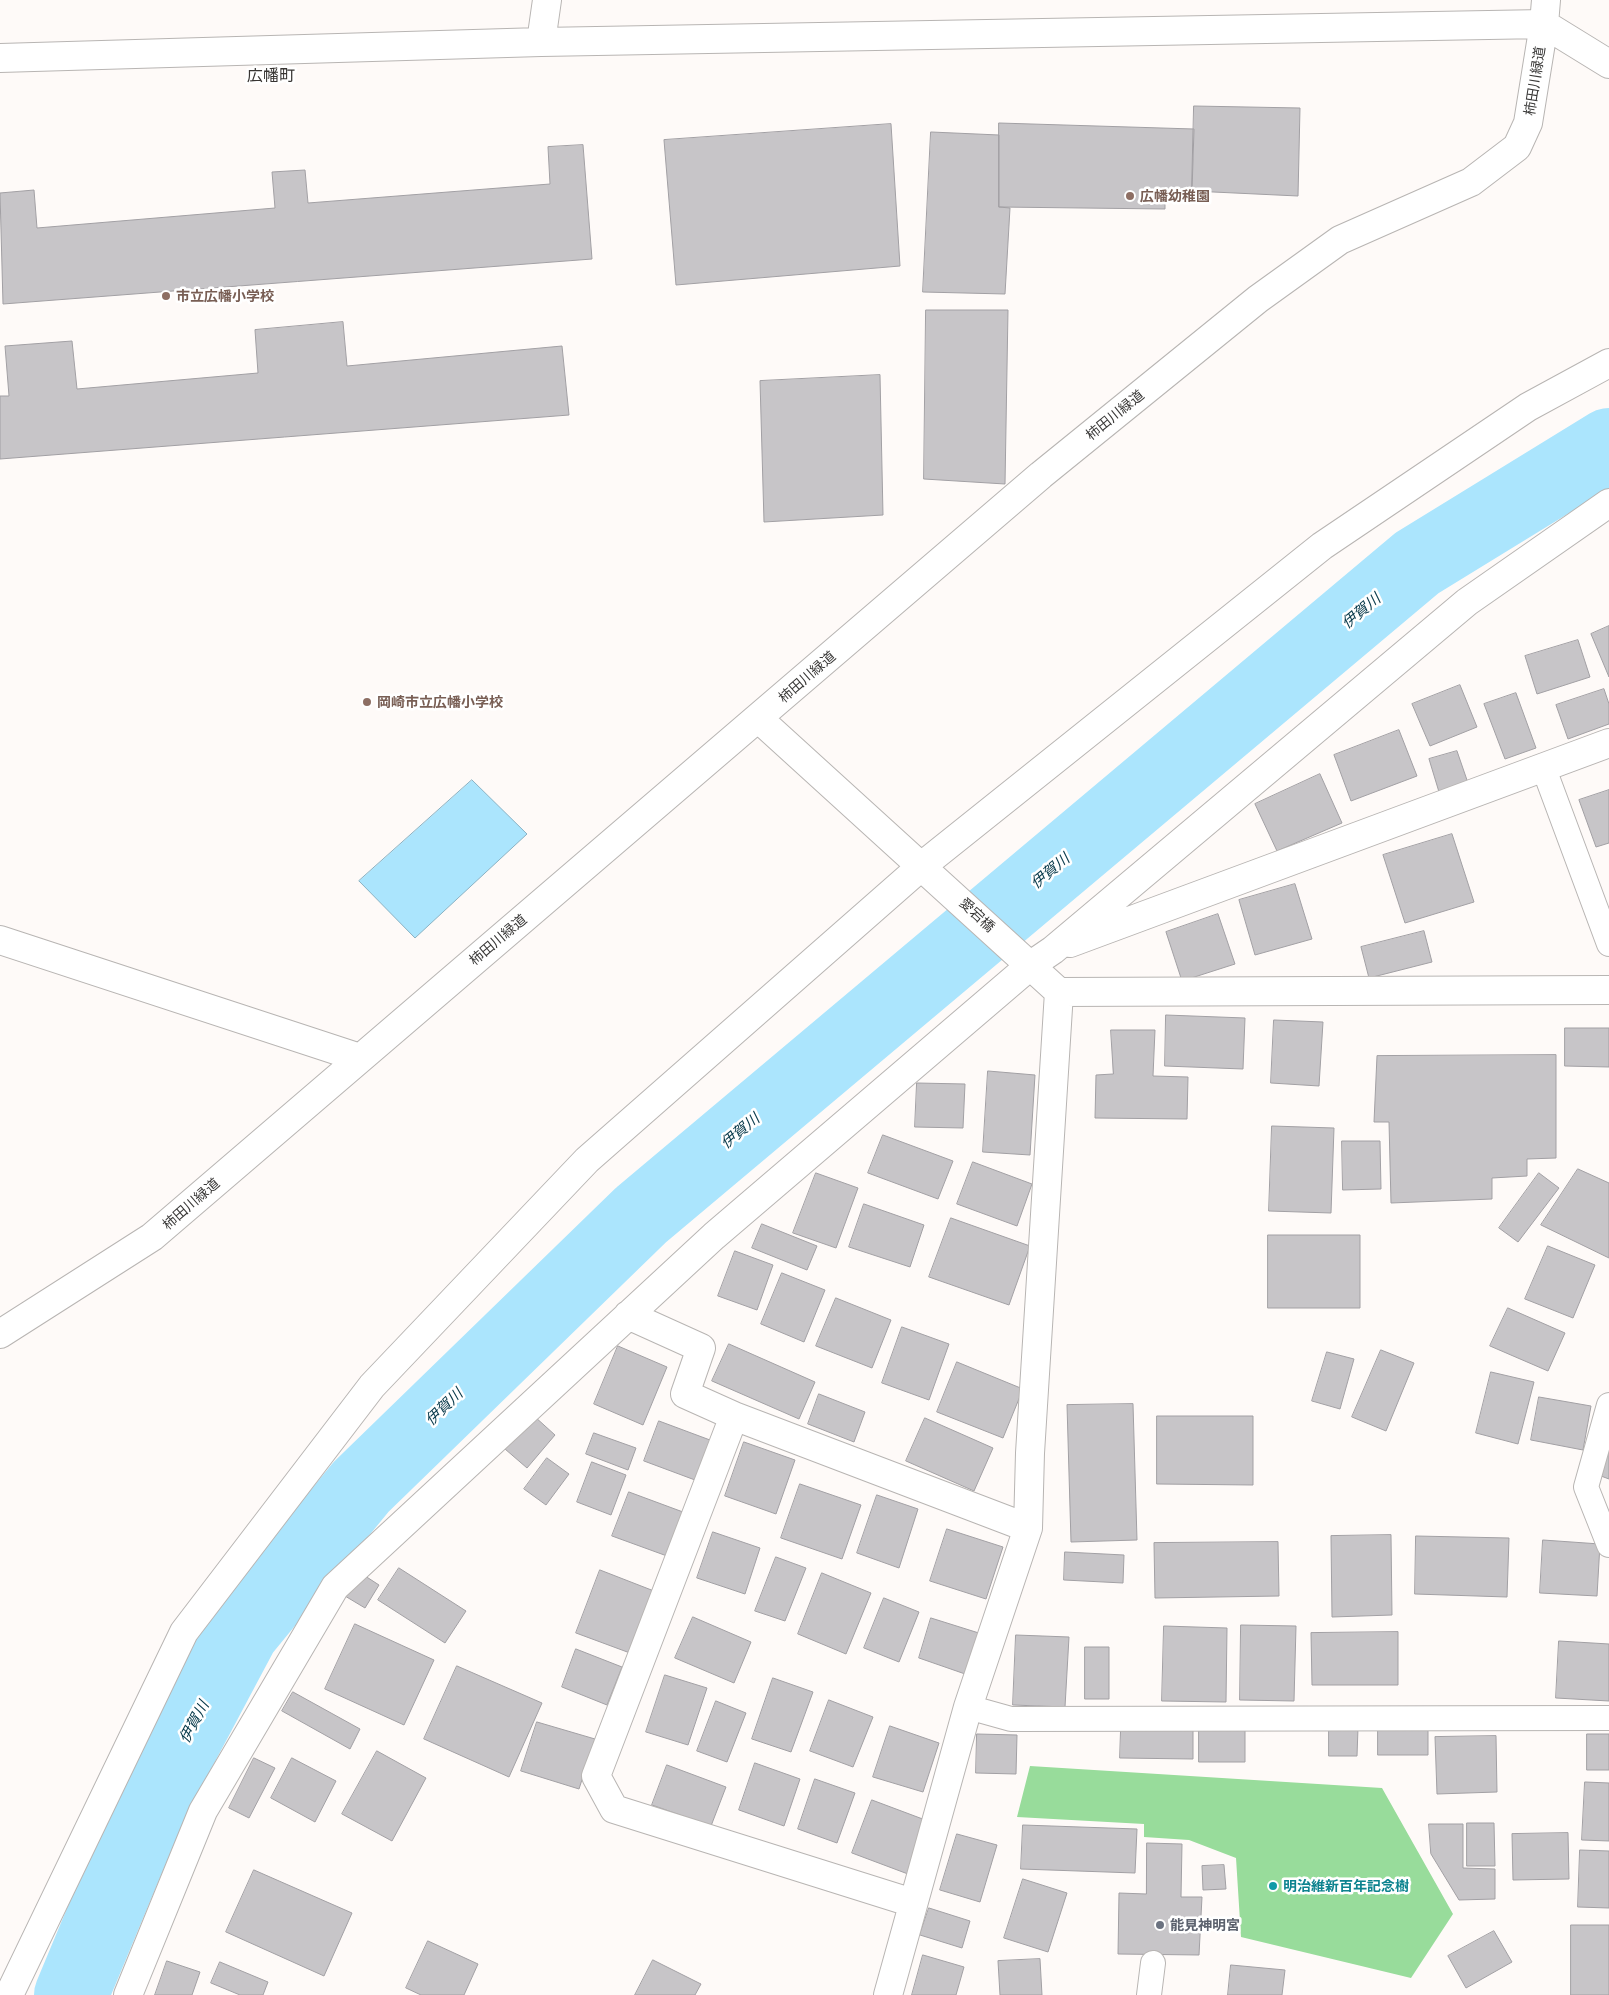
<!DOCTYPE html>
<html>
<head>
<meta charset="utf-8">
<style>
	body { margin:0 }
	canvas { display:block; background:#fefaf8 }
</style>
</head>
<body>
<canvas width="1609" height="1995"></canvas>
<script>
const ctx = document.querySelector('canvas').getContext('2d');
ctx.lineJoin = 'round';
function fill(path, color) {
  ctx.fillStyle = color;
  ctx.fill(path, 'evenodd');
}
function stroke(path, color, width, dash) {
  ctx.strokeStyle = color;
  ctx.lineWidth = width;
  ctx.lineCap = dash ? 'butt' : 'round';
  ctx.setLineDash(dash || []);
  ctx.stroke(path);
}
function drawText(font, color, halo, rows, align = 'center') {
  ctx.font = font + ' Ubuntu,"Noto Sans JP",sans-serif';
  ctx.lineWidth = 5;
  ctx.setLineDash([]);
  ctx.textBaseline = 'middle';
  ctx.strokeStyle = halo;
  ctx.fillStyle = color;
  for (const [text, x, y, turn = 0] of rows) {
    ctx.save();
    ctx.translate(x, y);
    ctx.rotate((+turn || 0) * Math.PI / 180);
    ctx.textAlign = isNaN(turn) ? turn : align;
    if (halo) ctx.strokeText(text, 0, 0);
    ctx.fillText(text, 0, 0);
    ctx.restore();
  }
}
fill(new Path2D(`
	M1030,1766L1382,1788L1453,1914L1411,1978L1241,1937L1236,1858L1189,1840L1144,1837V1824L1017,1817Z`), '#98dc9b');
const water = new Path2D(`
	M472,780L527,834L415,938L359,881Z`);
fill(water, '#abe5fd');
stroke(water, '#89b1c2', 1);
stroke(new Path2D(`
	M71,1995L151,1803L242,1632L361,1487L641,1215L1417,563L1609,445`), '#abe5fd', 74);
const building = new Path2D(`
	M1194,106L1300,108L1298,196L1192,191Z
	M999,123L1194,129L1192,191L1165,193V209L999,207Z
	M891,124L900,266L676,285L664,140Z
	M931,132L999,135V207L1010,208L1005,294L923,292Z
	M583,145L592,259L3,304L0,193L34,190L37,228L275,208L272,172L305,170L308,203L550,184L548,147Z
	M926,310H1008L1005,484L924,479Z
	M343,322L347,366L562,346L569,415L0,459V396H9L5,346L72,341L77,389L258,373L255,330Z
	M880,375L883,515L764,522L760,381Z
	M1609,626V677L1591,634Z
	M1578,640L1590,677L1537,694L1525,656Z
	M1460,685L1477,727L1430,746L1412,704Z
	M1604,689L1609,704V724L1568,739L1556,705Z
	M1516,693L1536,748L1505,759L1484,704Z
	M1399,730L1417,776L1351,801L1334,755Z
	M1457,751L1468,783L1439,792L1429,759Z
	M1320,774L1342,823L1277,851L1255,804Z
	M1609,790V843L1596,847L1579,800Z
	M1452,834L1474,902L1405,923L1383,855Z
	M1295,884L1312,939L1255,955L1239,900Z
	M1218,914L1235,964L1182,981L1166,932Z
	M1424,931L1432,962L1369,978L1361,947Z
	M1166,1015L1245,1018L1243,1069L1165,1066Z
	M1274,1020L1323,1022L1319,1086L1271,1083Z
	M1565,1028H1609V1067L1565,1066Z
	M1111,1030H1155L1153,1076L1188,1077L1187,1119L1095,1118L1096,1075L1113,1074Z
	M1556,1055V1158L1527,1159V1176L1492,1178V1199L1391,1203L1389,1122H1374L1377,1056Z
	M988,1071L1035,1075L1030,1155L983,1152Z
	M917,1083L965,1084L963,1128L915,1127Z
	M1272,1126L1334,1128L1331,1213L1269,1211Z
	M883,1135L953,1161L938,1199L868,1173Z
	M1342,1141H1380L1381,1189L1343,1190Z
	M973,1162L1032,1184L1017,1226L957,1204Z
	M1578,1169L1609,1183V1258L1541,1225Z
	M816,1173L858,1188L836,1248L793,1233Z
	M1539,1173L1559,1188L1518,1242L1499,1228Z
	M864,1204L924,1225L910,1267L849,1247Z
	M951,1218L1030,1246L1009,1305L929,1277Z
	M762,1224L817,1246L807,1270L752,1248Z
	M1268,1235H1360V1308H1268Z
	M1548,1246L1595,1265L1573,1318L1525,1299Z
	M735,1251L773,1265L757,1310L718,1296Z
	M782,1273L825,1290L804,1342L761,1324Z
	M836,1298L891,1320L872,1368L816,1346Z
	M1508,1308L1565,1333L1548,1371L1490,1346Z
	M902,1327L949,1344L929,1400L882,1383Z
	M729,1344L815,1382L799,1419L712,1381Z
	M618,1346L667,1367L643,1425L594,1404Z
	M1381,1350L1414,1363L1386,1431L1352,1417Z
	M1327,1352L1354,1359L1340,1409L1312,1401Z
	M957,1362L1023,1389L1003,1438L937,1412Z
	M1491,1372L1534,1382L1518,1444L1476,1433Z
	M819,1394L865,1412L854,1442L808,1424Z
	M1539,1397L1591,1406L1583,1450L1531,1440Z
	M1133,1404L1137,1540L1071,1542L1067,1405Z
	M534,1416L555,1435L527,1468L505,1449Z
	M1157,1416H1253V1485L1157,1484Z
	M925,1418L993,1448L974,1491L906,1461Z
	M659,1421L710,1440L695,1480L644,1461Z
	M594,1433L636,1448L628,1470L586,1454Z
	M744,1442L795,1460L776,1514L725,1496Z
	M1609,1450V1479L1601,1476Z
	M547,1458L569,1474L546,1505L524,1489Z
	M592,1462L626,1475L611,1515L577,1502Z
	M800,1484L861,1505L842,1559L781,1538Z
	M629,1492L683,1512L667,1556L612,1536Z
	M877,1495L918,1509L899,1568L857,1553Z
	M947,1529L1003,1547L986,1599L930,1581Z
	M713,1532L760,1548L745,1594L697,1578Z
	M1391,1535L1392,1615L1332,1617L1331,1536Z
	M1416,1536L1509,1538L1507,1597L1415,1594Z
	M1543,1540L1600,1544L1597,1596L1540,1593Z
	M1278,1542L1279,1596L1155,1598L1154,1543Z
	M1065,1552L1124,1555L1123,1583L1064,1580Z
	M776,1557L806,1568L785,1621L755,1611Z
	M399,1568L466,1611L445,1643L378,1600Z
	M600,1570L654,1591L630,1653L576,1633Z
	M359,1572L379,1585L365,1608L345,1596Z
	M822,1573L871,1593L846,1654L798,1634Z
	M884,1598L919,1612L899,1662L864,1648Z
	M693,1617L751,1642L734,1683L675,1658Z
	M931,1618L982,1634L968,1675L919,1658Z
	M355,1624L434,1660L404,1725L325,1689Z
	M1241,1625L1296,1626L1294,1701L1240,1700Z
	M1164,1626L1227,1628L1226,1702L1162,1701Z
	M1398,1632V1685H1312L1311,1633Z
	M1016,1635L1069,1637L1065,1707L1013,1705Z
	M1559,1641L1609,1644V1701L1556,1698Z
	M1085,1647H1109V1699H1085Z
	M576,1649L622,1667L607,1705L562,1687Z
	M457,1666L542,1703L509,1777L424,1739Z
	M665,1675L707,1688L688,1745L646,1732Z
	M773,1678L813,1692L791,1752L752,1739Z
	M293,1692L360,1729L350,1749L282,1711Z
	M829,1700L873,1717L853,1767L810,1751Z
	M716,1701L746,1713L727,1762L697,1751Z
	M537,1722L595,1739L579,1789L521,1771Z
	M890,1726L939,1743L923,1792L873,1777Z
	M1378,1726H1428V1755H1378Z
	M1329,1727L1358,1728L1357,1756H1329Z
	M1199,1728H1245V1762H1199Z
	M1121,1729L1193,1730V1759L1120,1758Z
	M977,1734L1017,1735L1016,1774L976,1773Z
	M1587,1734H1609V1770H1587Z
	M1496,1736L1497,1792L1437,1794L1435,1737Z
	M377,1751L426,1778L392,1841L342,1814Z
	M254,1758L275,1768L249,1818L229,1808Z
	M292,1758L336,1781L315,1822L271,1798Z
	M755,1763L800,1779L784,1826L739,1810Z
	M667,1765L726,1787L711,1826L652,1805Z
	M815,1779L855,1793L837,1843L798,1829Z
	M1585,1782L1609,1783V1841L1582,1840Z
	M872,1800L928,1821L908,1874L852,1853Z
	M1467,1823H1494L1495,1866H1467Z
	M1429,1824H1463V1868L1495,1869V1899L1459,1900L1431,1854Z
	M1023,1825L1137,1829L1135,1873L1021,1869Z
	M1568,1833L1569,1879L1513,1880L1512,1834Z
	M957,1834L997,1845L980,1902L940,1890Z
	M1147,1843L1182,1844L1181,1897H1202L1199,1955L1118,1954L1119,1893L1146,1894Z
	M1580,1850L1609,1851V1908L1578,1907Z
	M1224,1865L1226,1889L1203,1890L1202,1866Z
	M254,1870L352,1913L324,1976L226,1932Z
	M1023,1879L1067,1893L1048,1952L1004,1938Z
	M929,1908L970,1921L962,1948L920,1935Z
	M1571,1925H1609V1995H1571Z
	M1494,1931L1512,1962L1466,1988L1448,1956Z
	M428,1941L478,1964L464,1995H421L406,1988Z
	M923,1955L964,1967L956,1995H912Z
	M1040,1959L1042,1995H1000L998,1961Z
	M653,1960L701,1984L695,1995H635Z
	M167,1961L200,1972L192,1995H155Z
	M220,1962L268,1982L263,1995H240L211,1983Z
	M1231,1965L1285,1970L1282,1995H1228Z`);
fill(building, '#c7c5c8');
stroke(building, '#a2a0a4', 1);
const service = new Path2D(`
	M1544,769L1609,944
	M1609,1405L1586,1487L1609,1545
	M968,1707L1011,1719L1609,1718
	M1149,1995L1153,1963`);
const minor = new Path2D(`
	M541,42L547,0
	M0,58L541,42L1544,24L1609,64
	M759,719L1059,992L1609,990
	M0,940L360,1058
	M1070,943L1609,743
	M628,1315L701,1348L685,1394L734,1416
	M0,1334L152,1237L1041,475L1258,299L1340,240L1471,182L1517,147L1528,123L1544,24L1546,0
	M913,1903L614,1809L596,1776L734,1416L1028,1528
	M9,1995L184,1632L372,1386L587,1160L923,865L1322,546L1528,407L1609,363
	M128,1995L203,1811L335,1587L714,1236L1031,965L1053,950L1467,602L1609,503
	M888,1995L968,1707L1028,1528L1030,1453L1059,992`);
stroke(service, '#b8b5b3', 26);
stroke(minor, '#b8b5b3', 30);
stroke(service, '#fff', 24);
stroke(minor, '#fff', 28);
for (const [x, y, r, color] of [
	[1130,196,5,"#8d6e63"],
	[166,296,5,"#8d6e63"],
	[367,702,5,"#8d6e63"],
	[1273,1886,5,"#0f9aa8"],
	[1160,1925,5,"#6b7280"]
]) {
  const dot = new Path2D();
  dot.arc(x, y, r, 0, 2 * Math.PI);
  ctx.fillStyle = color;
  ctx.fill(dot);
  stroke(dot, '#fff', 2);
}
drawText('14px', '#3a3938', '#fff', [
	["柿田川緑道",1535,81,-81],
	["柿田川緑道",1115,415,-39],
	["柿田川緑道",807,677,-41],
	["愛宕橋",977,915,43],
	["柿田川緑道",498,940,-40],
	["柿田川緑道",191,1204,-41]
]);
drawText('bold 14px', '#785e54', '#fff', [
	["広幡幼稚園",1140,196],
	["市立広幡小学校",176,296],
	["岡崎市立広幡小学校",377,702]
], 'left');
drawText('bold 14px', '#0d838f', '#fff', [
	["明治維新百年記念樹",1283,1886]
], 'left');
drawText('bold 14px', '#5b616d', '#fff', [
	["能見神明宮",1170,1925]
], 'left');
drawText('italic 15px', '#063849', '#fff', [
	["伊賀川",1361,611,-40],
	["伊賀川",1050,871,-40],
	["伊賀川",740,1131,-40],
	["伊賀川",444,1407,-44],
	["伊賀川",194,1722,-62]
]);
drawText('16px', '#373432', '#fff', [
	["広幡町",271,76]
]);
</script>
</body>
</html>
